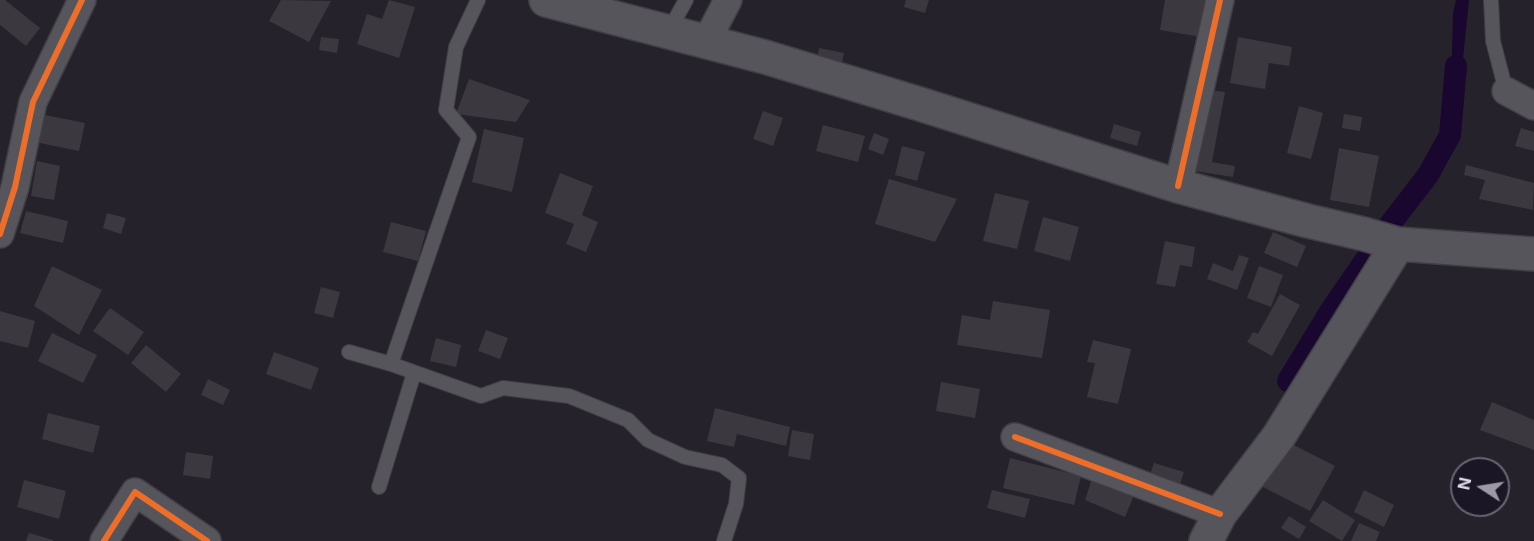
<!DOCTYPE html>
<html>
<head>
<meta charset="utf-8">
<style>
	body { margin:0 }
	#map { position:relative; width:1534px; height:541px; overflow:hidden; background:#26222c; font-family:Inter,sans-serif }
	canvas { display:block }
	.north { position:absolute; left:1450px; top:457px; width:60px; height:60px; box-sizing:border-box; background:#1b1625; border:2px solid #696572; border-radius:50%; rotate:282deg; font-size:16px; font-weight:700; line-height:24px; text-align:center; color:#dedbe6 }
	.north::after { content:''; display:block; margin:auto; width:21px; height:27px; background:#9e9aa5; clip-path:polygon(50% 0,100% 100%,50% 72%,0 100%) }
</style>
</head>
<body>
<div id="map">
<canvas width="1534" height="541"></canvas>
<div class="north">N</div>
</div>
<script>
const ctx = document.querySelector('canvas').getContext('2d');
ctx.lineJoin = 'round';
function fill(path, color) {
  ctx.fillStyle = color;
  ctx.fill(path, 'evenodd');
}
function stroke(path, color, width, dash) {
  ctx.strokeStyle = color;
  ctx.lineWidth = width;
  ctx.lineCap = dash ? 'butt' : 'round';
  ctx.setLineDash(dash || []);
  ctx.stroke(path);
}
fill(new Path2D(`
	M1456,0H1469L1463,59L1454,97L1450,135L1453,13Z`), '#1a0730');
stroke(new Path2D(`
	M1288,381L1331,310L1391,223L1428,175L1450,135L1456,66`), '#1a0730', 22);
fill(new Path2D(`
	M0,0H5L40,28L26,46L0,25Z
	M281,0L331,1L309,42L269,21Z
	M389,0L415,7L399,58L357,44L367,14L382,19Z
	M906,0H929L925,13L904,7Z
	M1165,0H1214L1207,38L1160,30Z
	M321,37L339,39L337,53L319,50Z
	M1238,37L1292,47L1289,66L1269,63L1265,89L1230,83Z
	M819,48L844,53L841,67L817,62Z
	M469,79L530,100L516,122L456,114Z
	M1209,90L1225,92L1212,162L1235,166L1233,177L1195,171Z
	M1299,106L1323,113L1311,159L1287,153Z
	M763,111L783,118L773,146L753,139Z
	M40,114L85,123L79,151L35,142Z
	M1344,114L1362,117L1360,131L1342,128Z
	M1114,124L1141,132L1137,146L1110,138Z
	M823,125L865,136L858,162L816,151Z
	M1521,128L1534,132V151L1515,146Z
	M484,129L524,138L512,192L472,182Z
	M874,133L889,139L883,155L868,149Z
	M902,146L925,152L917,181L895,175Z
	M1339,148L1379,156L1369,207L1330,200Z
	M37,161L60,166L54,200L31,196Z
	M1466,165L1534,183L1533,210L1479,199L1485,180L1464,175Z
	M560,173L593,186L582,215L598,222L586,252L566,244L574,224L545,213Z
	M889,179L957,199L935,242L875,224Z
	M995,193L1029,201L1017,249L983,241Z
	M26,211L68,221L63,243L20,233Z
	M107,213L126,218L121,234L103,228Z
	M1043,217L1079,227L1070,261L1034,251Z
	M391,222L426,231L418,261L383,252Z
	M1273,232L1306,246L1297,267L1264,253Z
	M1165,241L1195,247L1192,267L1180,265L1175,287L1156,284Z
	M1239,255L1249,258L1237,290L1207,279L1213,263L1233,271Z
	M52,266L102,290L79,335L34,306Z
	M1259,266L1283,275L1271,307L1247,298Z
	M321,287L340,292L333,318L314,313Z
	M1280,294L1300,305L1272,356L1247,342L1253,332L1258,334Z
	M993,301L1050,310L1042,358L957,345L962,315L990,320Z
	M110,308L144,332L128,355L93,331Z
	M0,311L35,321L28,348L0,341Z
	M486,330L508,338L500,359L478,351Z
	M52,333L97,355L83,383L38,361Z
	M436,338L461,345L456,367L430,361Z
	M1093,340L1131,349L1118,404L1087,397L1095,363L1087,362Z
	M146,345L181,374L166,392L131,363Z
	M274,352L319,368L311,390L266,374Z
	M208,379L230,390L223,405L201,395Z
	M941,382L980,389L975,418L936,411Z
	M1492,402L1534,420V450L1480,430Z
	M715,408L790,427L786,446L737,434L734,447L707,441Z
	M48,413L100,426L93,453L42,439Z
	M792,430L814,434L810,460L788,456Z
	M1286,441L1335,466L1310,511L1259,485Z
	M186,452L213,456L210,479L183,475Z
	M1010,458L1081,476L1074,505L1003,488Z
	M1154,463L1184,472L1179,487L1149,477Z
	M1095,470L1137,488L1125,517L1085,500Z
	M24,480L66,491L59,519L17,507Z
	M992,490L1030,499L1025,518L987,508Z
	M1364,490L1394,505L1384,527L1354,512Z
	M1323,500L1355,520L1342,541L1309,521Z
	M1289,516L1306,527L1299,539L1281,528Z
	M1359,523L1380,532L1376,541H1351Z
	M29,533L53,540V541H26Z`), '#3b383f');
const lane = new Path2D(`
	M1491,0L1493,41L1506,91
	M668,32L686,0
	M349,352L391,364L481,396L503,388L569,396L628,420L648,440L685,457L722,465L739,478L736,504L724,541
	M391,364L469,137L446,110L456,47L478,0
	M379,487L414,373`);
const street = new Path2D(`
	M706,42L728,0
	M1506,91L1534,106
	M1178,186L1220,0
	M0,234L15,187L33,102L82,0
	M1015,437L1220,514
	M104,541L135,492L207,541`);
const secondary = new Path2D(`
	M546,0L765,57L923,105L1178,186L1308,221L1364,234L1398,244L1534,254
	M1206,541L1220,514L1279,436L1398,244`);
stroke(lane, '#403e46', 16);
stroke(street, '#403e46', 30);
stroke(secondary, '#403e46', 36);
stroke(lane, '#57555c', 14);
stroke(street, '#57555c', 27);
stroke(secondary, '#57555c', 33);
stroke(new Path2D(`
	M1178,186L1220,0
	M0,234L15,187L33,102L82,0
	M1015,437L1220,514
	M104,541L135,492L207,541`), '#ee6e29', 6);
</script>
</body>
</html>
